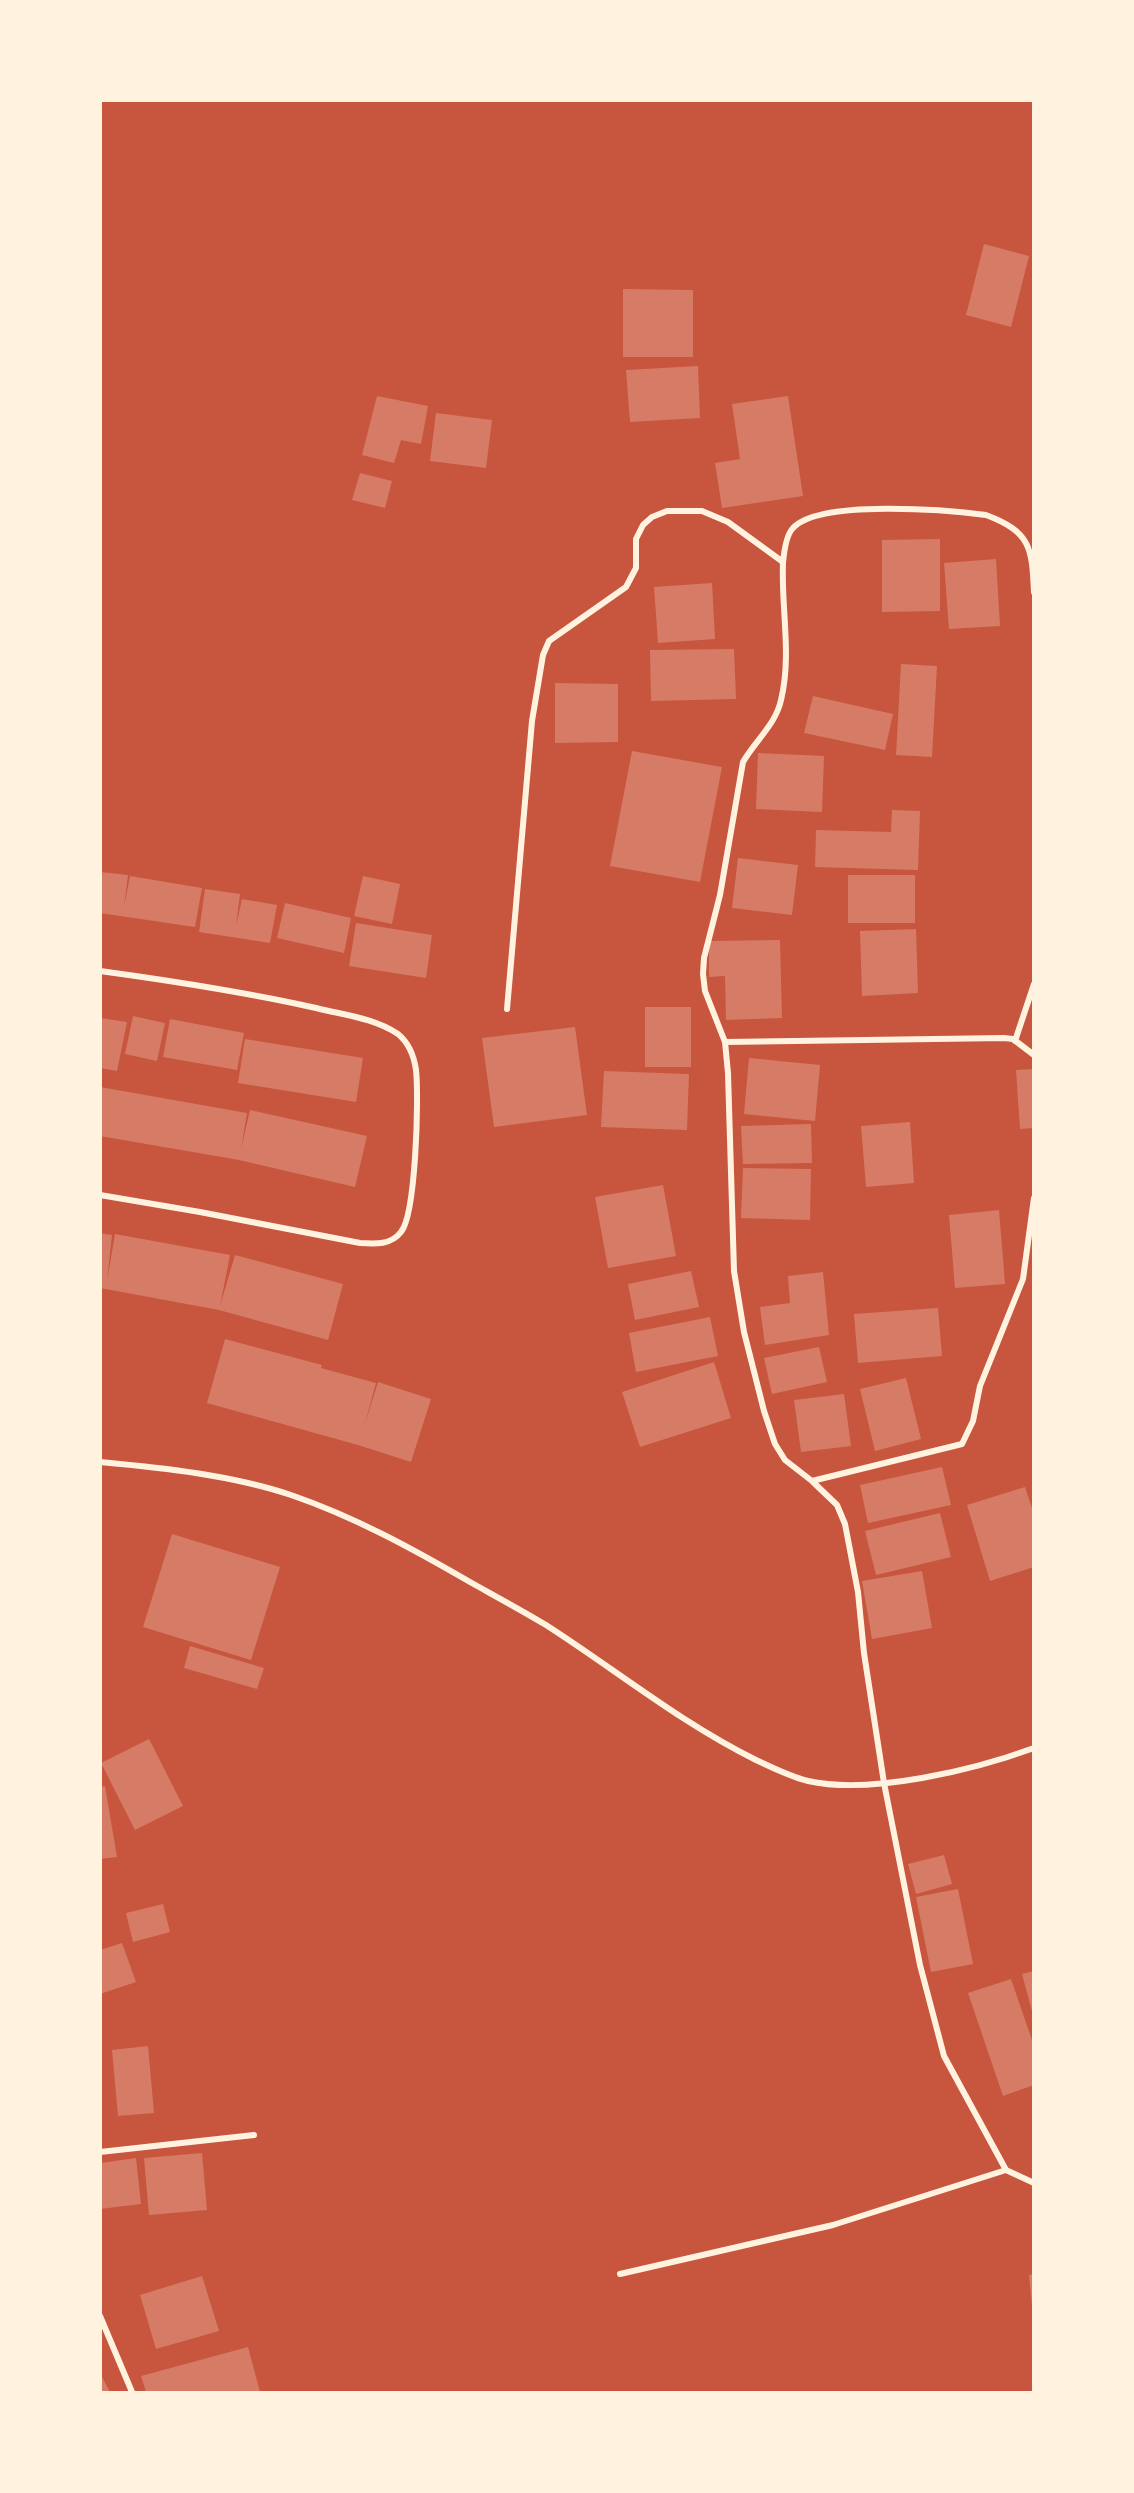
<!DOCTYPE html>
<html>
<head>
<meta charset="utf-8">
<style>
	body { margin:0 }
	#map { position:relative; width:1134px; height:2493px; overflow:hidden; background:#c8553d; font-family:Spectral,serif }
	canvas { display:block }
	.frame { position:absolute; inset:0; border:102px solid #fff3e0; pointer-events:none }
</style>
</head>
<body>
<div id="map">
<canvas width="1134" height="2493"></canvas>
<div class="frame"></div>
</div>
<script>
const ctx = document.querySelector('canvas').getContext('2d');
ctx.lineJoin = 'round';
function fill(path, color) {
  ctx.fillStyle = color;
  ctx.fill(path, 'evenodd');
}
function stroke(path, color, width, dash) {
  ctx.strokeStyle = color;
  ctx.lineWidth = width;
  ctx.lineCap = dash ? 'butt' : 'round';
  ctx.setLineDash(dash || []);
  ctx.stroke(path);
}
fill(new Path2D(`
	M984,244L1029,256L1011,327L966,315Z
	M623,289L693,290V357H623Z
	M698,366L700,418L630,422L626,370Z
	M377,396L428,406L421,444L401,440L394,463L362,455Z
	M788,396L803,496L722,508L715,463L740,459L732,404Z
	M436,413L492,420L486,468L430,461Z
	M360,473L392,481L385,508L352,500Z
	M940,539V611L882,612V540Z
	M996,559L1000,626L949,629L944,563Z
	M712,583L715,639L658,643L654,587Z
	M734,649L736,699L651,701L650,650Z
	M901,664L937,666L932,757L896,755Z
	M555,683L618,684V742L555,743Z
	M813,696L893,714L885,750L804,733Z
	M632,751L722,767L700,882L610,866Z
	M758,753L824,756L822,812L756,809Z
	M892,810L920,811L918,870L815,867L816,830L891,832Z
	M738,858L798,865L792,915L732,908Z
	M100,872L128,875L124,907L130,876L202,888L195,927L100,913Z
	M848,875H915V923H848Z
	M363,876L400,884L392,924L354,916Z
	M205,889L240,894L236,926L242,899L277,905L270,943L199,932Z
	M285,903L351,918L344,953L277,938Z
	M356,923L432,935L426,978L349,966Z
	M916,929L918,993L862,996L860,931Z
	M780,940L782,1018L726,1020L725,976L709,977V941Z
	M645,1007H691V1067H645Z
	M133,1016L165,1023L157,1061L125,1054Z
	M100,1018L127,1022L117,1071L100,1068Z
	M170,1019L244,1033L237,1070L163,1057Z
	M575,1027L587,1115L494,1127L482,1038Z
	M245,1039L363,1058L356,1102L238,1083Z
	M749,1058L820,1065L815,1121L744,1114Z
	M1034,1069V1128L1020,1129L1016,1070Z
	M604,1071L689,1074L687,1130L601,1127Z
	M100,1087L247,1113L241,1149L250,1110L367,1136L355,1187L239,1160L100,1136Z
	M910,1122L914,1183L866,1187L861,1126Z
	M811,1124L812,1163L743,1164L741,1126Z
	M743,1168L811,1169L810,1220L741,1218Z
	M663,1185L676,1256L608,1268L595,1197Z
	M999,1210L1005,1284L955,1288L949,1215Z
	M100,1233L112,1235L107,1281L115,1234L230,1255L220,1306L235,1255L343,1284L328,1340L219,1310L100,1288Z
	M691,1271L699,1307L635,1320L628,1284Z
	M823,1272L829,1335L765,1345L760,1307L790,1303L788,1276Z
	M938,1308L942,1356L858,1363L854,1314Z
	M710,1317L718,1356L636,1372L629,1333Z
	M225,1339L322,1365L321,1368L376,1383L364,1427L378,1382L431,1399L411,1462L358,1445L207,1403Z
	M819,1347L827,1382L772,1394L764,1358Z
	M714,1362L731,1418L640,1447L622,1392Z
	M906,1378L921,1439L875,1451L860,1389Z
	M844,1394L851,1446L801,1452L794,1400Z
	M942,1467L951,1505L868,1523L860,1485Z
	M1025,1487L1034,1514V1567L990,1581L967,1505Z
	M940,1513L951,1557L876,1575L865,1531Z
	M172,1534L280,1567L251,1660L143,1627Z
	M922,1571L932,1628L872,1639L862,1581Z
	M190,1646L264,1668L257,1689L184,1668Z
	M149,1739L183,1806L135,1830L101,1763Z
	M105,1786L117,1857L100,1859V1787Z
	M944,1855L952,1884L916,1894L908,1864Z
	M958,1889L973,1964L931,1972L916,1897Z
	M163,1904L170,1932L133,1942L126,1913Z
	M122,1943L136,1982L100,1994V1950Z
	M1034,1971V2015H1033L1022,1974Z
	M1011,1979L1034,2046V2085L1003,2096L968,1993Z
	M148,2046L154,2113L118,2116L112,2050Z
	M202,2153L207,2210L149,2215L144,2158Z
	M136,2158L141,2204L100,2209V2163Z
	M1034,2274V2306H1032L1029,2275Z
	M202,2276L219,2331L156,2349L140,2295Z
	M248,2347L260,2392H146L141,2376Z
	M102,2377L110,2392H100V2378Z`), '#d67c66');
stroke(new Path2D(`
	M1034,592C1032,548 1031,532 986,515C948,510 820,499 793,528C786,535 784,552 783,563C781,608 792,655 781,700C776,724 755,741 743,762L720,895L704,958L703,974L705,991L725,1042L728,1073L734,1271L744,1332L764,1411L775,1444L785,1460L812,1481L837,1505L845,1524L858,1592L864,1653L884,1783L920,1965L944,2056L1006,2170L1034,2183
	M100,971C173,981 245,992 316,1008C344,1015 374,1018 398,1034C409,1043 414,1056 416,1070C419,1096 416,1214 401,1232C391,1245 376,1244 360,1243L200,1212L100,1195
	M507,1009L532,721L543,655L549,641L626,587L636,568V539L643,525L652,517L667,511H702L728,522L783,562
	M1015,1041L1034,984
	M725,1042L1004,1038L1013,1039L1034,1055
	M100,1462C164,1468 231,1475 291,1495C355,1517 413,1549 470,1582C495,1596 521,1610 546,1625C616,1670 681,1723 756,1760C773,1768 791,1777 808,1781C871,1795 974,1770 1034,1748
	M812,1481L962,1444L973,1421L980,1386L1023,1279L1034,1198
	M100,2152L254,2135
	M620,2274L833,2225L1006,2170
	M100,2316L132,2392`), '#fff3e0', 6);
</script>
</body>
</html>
